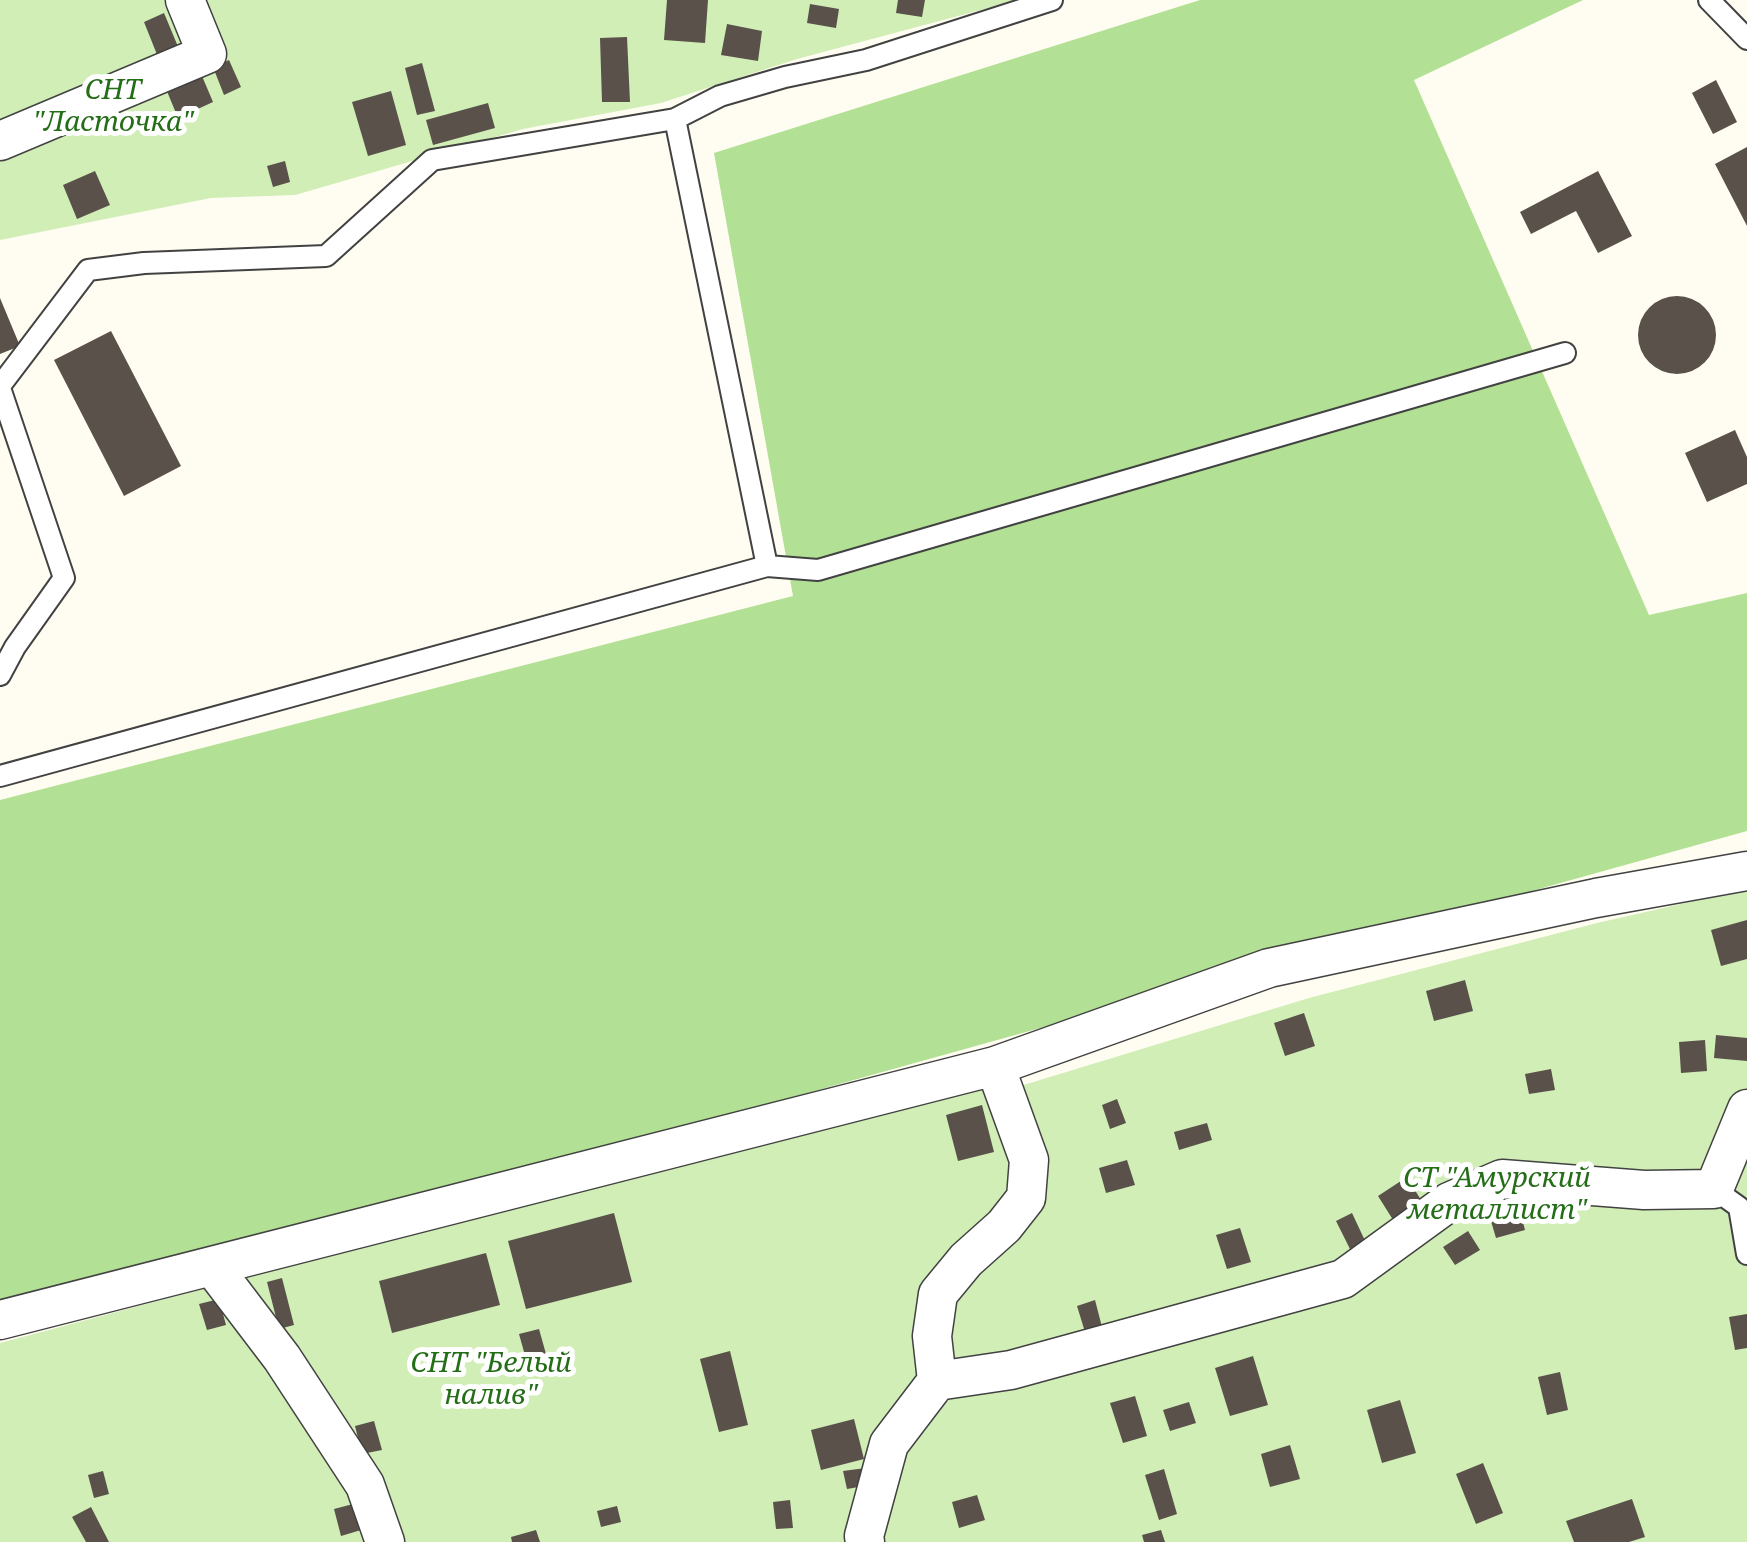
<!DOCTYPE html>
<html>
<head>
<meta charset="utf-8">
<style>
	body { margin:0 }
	canvas { display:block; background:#fffdf1 }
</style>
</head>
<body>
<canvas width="1747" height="1542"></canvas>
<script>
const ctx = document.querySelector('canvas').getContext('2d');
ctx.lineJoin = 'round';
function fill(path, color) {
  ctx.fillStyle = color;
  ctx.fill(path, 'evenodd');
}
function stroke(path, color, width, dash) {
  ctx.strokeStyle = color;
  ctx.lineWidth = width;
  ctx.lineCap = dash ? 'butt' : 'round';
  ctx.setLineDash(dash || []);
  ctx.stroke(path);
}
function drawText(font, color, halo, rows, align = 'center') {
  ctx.font = font + ' "Noto Serif",serif';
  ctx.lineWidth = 10;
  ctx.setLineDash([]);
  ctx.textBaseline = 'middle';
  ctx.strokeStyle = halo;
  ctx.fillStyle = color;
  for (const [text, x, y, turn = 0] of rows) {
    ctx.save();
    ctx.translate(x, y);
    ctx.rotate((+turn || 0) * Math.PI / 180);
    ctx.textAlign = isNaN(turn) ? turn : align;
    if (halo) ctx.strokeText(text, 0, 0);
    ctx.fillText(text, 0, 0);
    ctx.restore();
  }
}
fill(new Path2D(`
	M0,0H1018L797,59L661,103L523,129L295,195L211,198L0,240Z
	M1747,889V1542H0V1343L935,1094L1017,1087L1309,998L1597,923Z`), '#d0eeb6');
fill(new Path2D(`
	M1200,0H1583L1414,80L1649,615L1747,593V831L0,1318V800L793,596L714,153Z`), '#b2e094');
fill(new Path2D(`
	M667,0H708L705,43L664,40Z
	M898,0H925L922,17L896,13Z
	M810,4L839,9L836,28L807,23Z
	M164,13L179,49L158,57L144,22Z
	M727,24L762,31L758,61L721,55Z
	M627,37L630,102H602L600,38Z
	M229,60L241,87L224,95L213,67Z
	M422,63L435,111L417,115L405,68Z
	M199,69L213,102L178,118L164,84Z
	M1716,80L1737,122L1713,134L1692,93Z
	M391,91L406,145L368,156L352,102Z
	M488,103L495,128L433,145L426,120Z
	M1747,147V226L1715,164Z
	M285,161L290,182L273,187L267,166Z
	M95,171L110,205L77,219L63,185Z
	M1598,171L1632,236L1598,253L1576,211L1531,234L1520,212Z
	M1638 335a39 39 0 1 1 78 0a39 39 0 1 1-78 0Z
	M0,298L20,346L0,354Z
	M111,331L181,466L124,496L54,360Z
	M1735,430L1747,457V484L1707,502L1685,453Z
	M1747,920V959L1721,966L1711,930Z
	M1465,980L1473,1011L1434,1021L1426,991Z
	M1304,1013L1315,1046L1285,1056L1274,1023Z
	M1716,1035L1747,1038V1061L1714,1058Z
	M1705,1040L1707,1071L1681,1073L1679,1042Z
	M1551,1069L1555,1090L1529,1094L1525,1074Z
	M1117,1099L1126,1123L1110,1129L1102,1105Z
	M982,1105L994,1152L958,1161L946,1115Z
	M1207,1123L1212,1140L1179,1150L1174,1132Z
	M1127,1160L1135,1185L1106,1193L1099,1168Z
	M1407,1177L1424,1205L1395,1223L1378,1196Z
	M1518,1203L1525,1230L1496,1238L1488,1211Z
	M614,1213L632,1282L526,1309L508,1241Z
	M1352,1213L1367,1245L1352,1253L1336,1221Z
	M1240,1228L1251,1262L1227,1269L1216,1235Z
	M1468,1231L1480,1250L1455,1265L1443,1247Z
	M486,1253L500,1305L392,1333L379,1281Z
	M282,1278L294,1325L279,1329L267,1282Z
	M219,1299L226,1325L207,1330L199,1304Z
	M1095,1300L1102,1327L1085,1332L1077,1306Z
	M1747,1314V1348L1735,1350L1729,1317Z
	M539,1329L546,1354L526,1359L519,1334Z
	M730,1351L748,1425L719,1432L700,1359Z
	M1253,1356L1268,1405L1230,1416L1215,1368Z
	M1560,1372L1568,1410L1547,1415L1538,1377Z
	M1135,1396L1147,1436L1123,1443L1110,1403Z
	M1400,1400L1416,1453L1382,1463L1367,1410Z
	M1189,1402L1196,1423L1170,1431L1163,1410Z
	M854,1419L864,1459L821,1470L811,1430Z
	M374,1421L382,1450L362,1454L355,1426Z
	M1290,1445L1300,1479L1270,1487L1261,1454Z
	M1483,1463L1503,1513L1476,1524L1456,1474Z
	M873,1467L876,1484L847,1489L843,1471Z
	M1164,1469L1177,1514L1159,1520L1145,1475Z
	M103,1471L109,1494L94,1498L88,1475Z
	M977,1495L985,1520L959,1528L952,1502Z
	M1632,1499L1645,1537L1629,1542H1574L1566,1521Z
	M790,1500L793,1528L776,1529L773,1502Z
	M353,1504L361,1530L341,1536L334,1509Z
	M617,1506L621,1522L601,1527L597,1511Z
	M91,1507L109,1542H86L72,1517Z
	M536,1530L540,1542H512L511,1537Z
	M1161,1530L1165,1542H1144L1142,1535Z`), '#59514a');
const service = new Path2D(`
	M1709,0L1747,39
	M0,386L88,270L144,263L326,256L432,160L675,119
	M0,388L64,578L15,647L0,675
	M767,566L818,570L1565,353
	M0,776L767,566L675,119L720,96L785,77L866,60L1052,0
	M1714,1189L1739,1207L1747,1254`);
const minor = new Path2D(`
	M0,141L207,54L185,0
	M212,1266L282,1358L365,1485L385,1542
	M0,1320L995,1066L1269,968L1596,898L1747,871
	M937,1381L1011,1370L1343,1279L1449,1202L1502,1179L1644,1190L1714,1189L1747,1109
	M865,1542L864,1536L889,1444L937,1381L932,1336L938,1294L966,1260L1004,1226L1026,1198L1029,1160L995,1066`);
stroke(service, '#424242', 24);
stroke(minor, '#424242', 41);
stroke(service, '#fff', 20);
stroke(minor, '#fff', 38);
drawText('italic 28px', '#256e18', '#fff', [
	["СНТ",113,91],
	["\"Ласточка\"",113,123],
	["СТ \"Амурский",1497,1179],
	["металлист\"",1497,1211],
	["СНТ \"Белый",491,1364],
	["налив\"",491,1396]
]);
</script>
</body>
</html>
